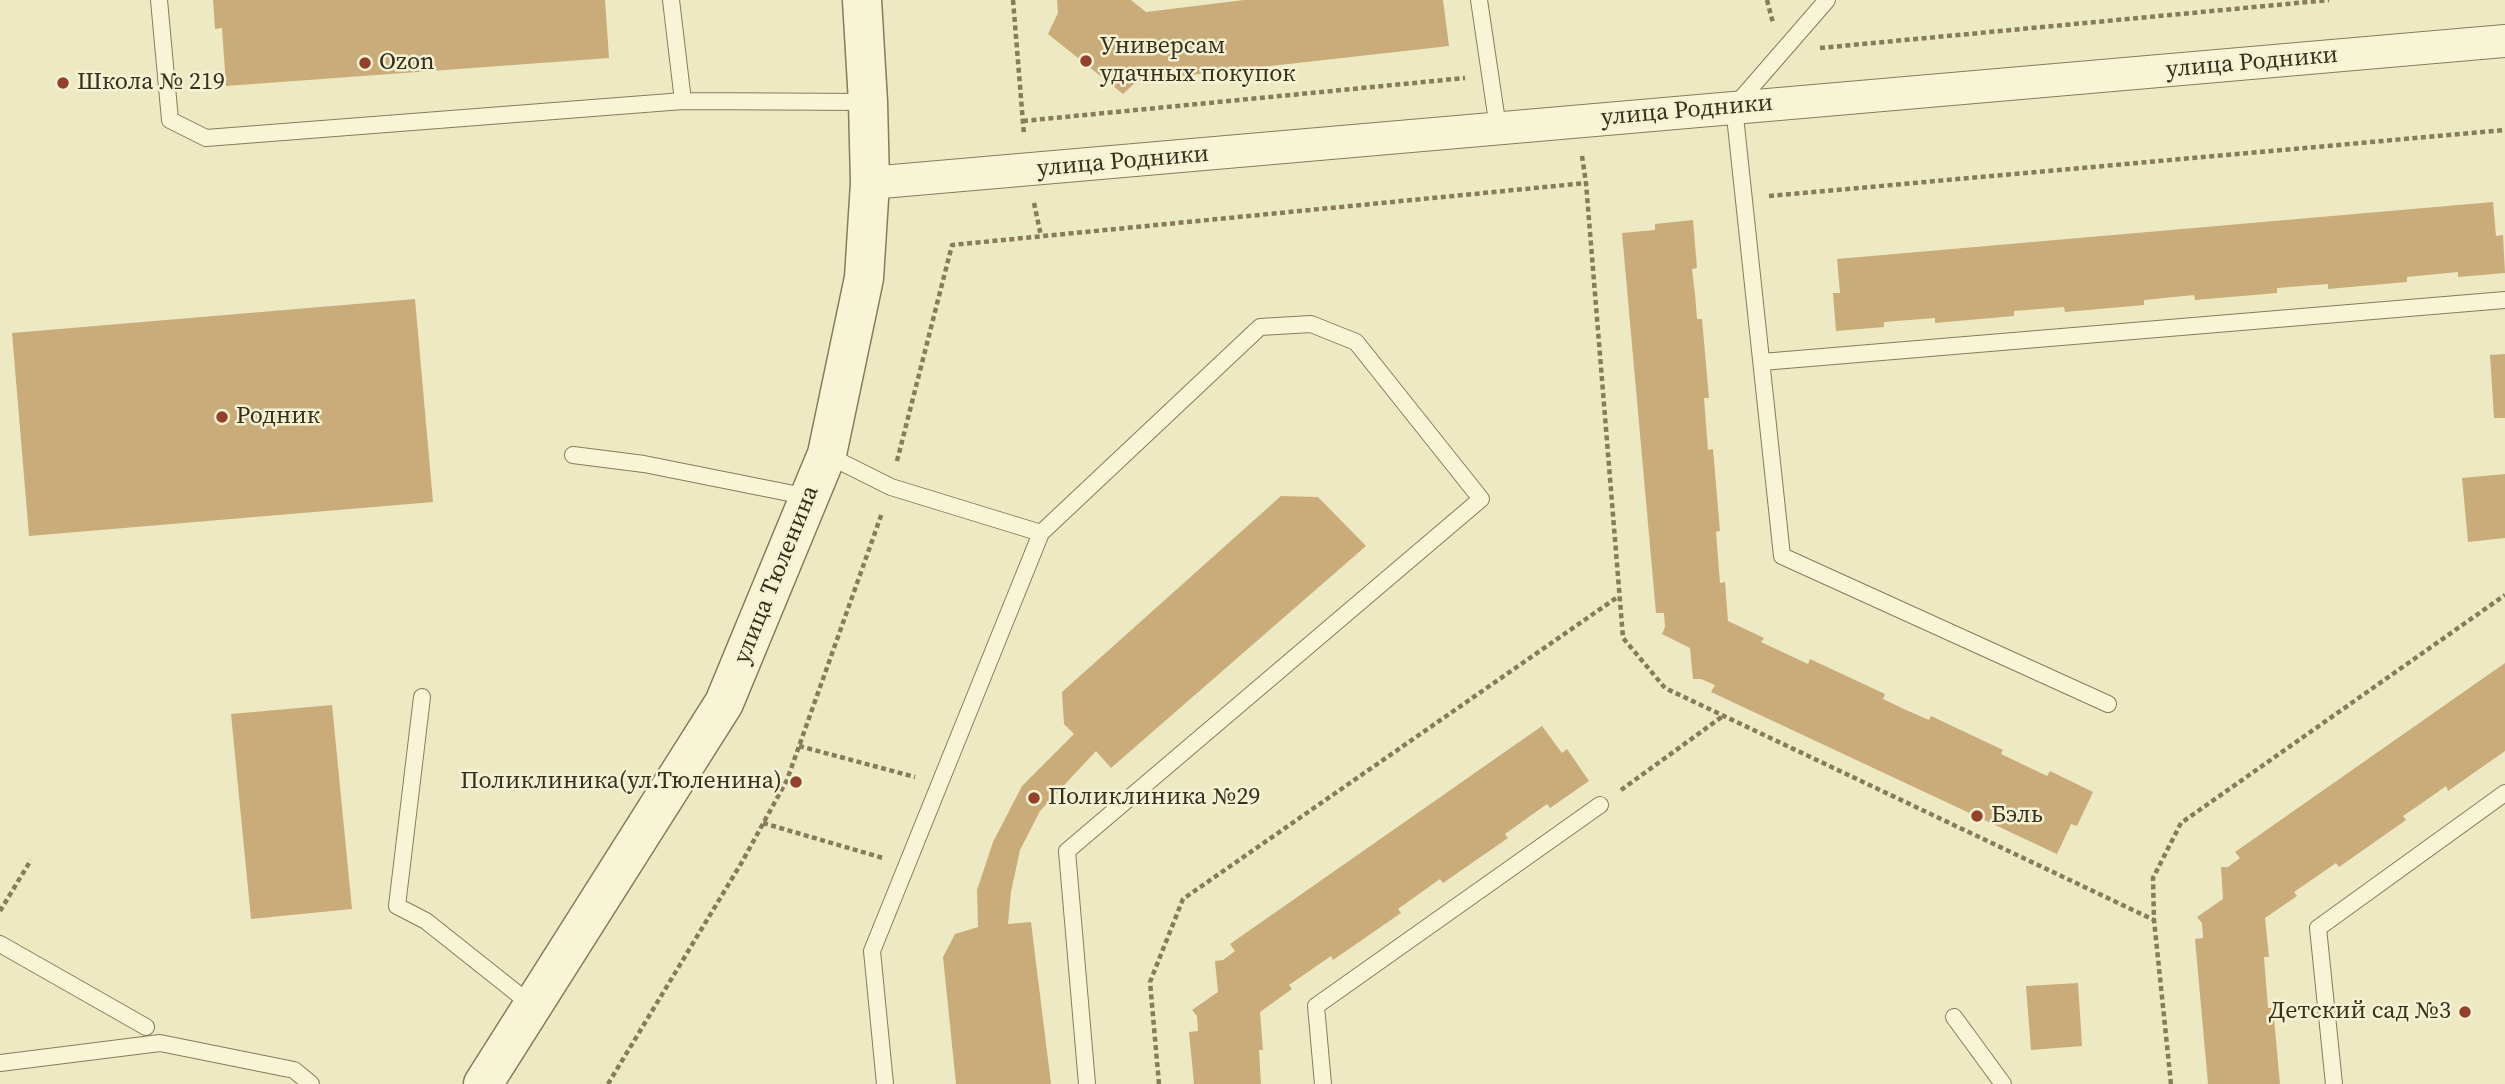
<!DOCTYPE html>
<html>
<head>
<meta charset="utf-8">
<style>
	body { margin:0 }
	canvas { display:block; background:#ede9c3 }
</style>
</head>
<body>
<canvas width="2505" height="1084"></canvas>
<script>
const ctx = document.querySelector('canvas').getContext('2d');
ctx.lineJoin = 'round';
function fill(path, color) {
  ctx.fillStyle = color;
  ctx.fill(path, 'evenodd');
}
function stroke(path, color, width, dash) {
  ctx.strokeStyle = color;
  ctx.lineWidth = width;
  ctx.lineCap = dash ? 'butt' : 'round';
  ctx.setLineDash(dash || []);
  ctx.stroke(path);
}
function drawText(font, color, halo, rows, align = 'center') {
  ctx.font = font + ' "Source Serif 4",serif';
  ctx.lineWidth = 5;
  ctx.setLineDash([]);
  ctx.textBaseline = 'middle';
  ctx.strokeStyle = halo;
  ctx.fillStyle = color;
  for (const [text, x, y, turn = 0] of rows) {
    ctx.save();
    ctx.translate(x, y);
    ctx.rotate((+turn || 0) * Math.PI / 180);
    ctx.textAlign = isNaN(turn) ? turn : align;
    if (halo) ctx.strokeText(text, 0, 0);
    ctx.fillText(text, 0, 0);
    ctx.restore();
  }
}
fill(new Path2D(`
	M213,0H605L609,58L226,86L222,28L215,29Z
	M1057,0H1131L1146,12L1244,0H1443L1449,46L1137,81L1123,94L1048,34L1058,13Z
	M2493,202L2496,236L2503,235L2505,273L2458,277V272L2407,277V282L2328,289V284L2302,286L2277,288V293L2195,300L2194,295L2144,300V305L2065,312L2064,307L2014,311V316L1935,323V318L1909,320L1884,322V327L1836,331L1833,293H1840L1837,259Z
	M1693,220L1697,268L1692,269L1695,294L1697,319H1702L1709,398H1704L1708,450L1713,449L1720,531L1716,532L1720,583L1725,582L1728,621L1764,638L1761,642L1808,664L1810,659L1885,694L1883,699L1906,710L1929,720L1931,716L2003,750L2001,754L2047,776L2050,771L2093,792L2077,826L2071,824L2057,854L1711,692L1715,685L1701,679H1693L1690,648L1662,634L1665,627L1664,613H1656L1622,233L1655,230V224Z
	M415,299L433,502L29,536L12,333Z
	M2505,354V418H2494L2490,355Z
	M2505,474V538L2468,542L2462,478Z
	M1281,496L1318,497L1366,546L1111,768L1096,751L1040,811L1020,850L1011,892L1008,924L1031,922L1051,1084H956L943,957L955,934L978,927L977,890L993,842L1022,786L1074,734L1064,724L1062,692Z
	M2505,663V751L2448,791L2446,786L2425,801L2403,816L2406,820L2339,867L2336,863L2294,892L2297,896L2265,918L2269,957H2264L2266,983L2268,1008H2273L2280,1084H2208L2195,939L2203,938L2202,923L2197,917L2223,899L2221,867H2228L2240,858L2235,852Z
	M332,705L352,909L251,919L231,714Z
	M1542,726L1562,753L1567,749L1589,781L1550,808L1547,804L1505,834L1508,838L1443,883L1440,879L1398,909L1401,913L1333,960L1331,956L1289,985L1292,989L1260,1012L1263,1050H1259L1261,1084H1194L1189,1032L1198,1031L1197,1016L1192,1010L1218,992L1215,961L1223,960L1235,951L1230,944Z
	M2078,983L2082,1046L2031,1050L2026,986Z`), '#caac7a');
const service = new Path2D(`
	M159,0L170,120L206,138L683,101L868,102
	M671,0L683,101
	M1479,0L1498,128
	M1827,0L1734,107L1782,556L2108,704
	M1762,362L2505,300
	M573,455L644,464L809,497
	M827,455L891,487L1041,533L872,951L885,1084
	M1041,533L1260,327L1311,324L1356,342L1481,499L1067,851L1087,1084
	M422,697L397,906L426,921L533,1006
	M0,944L146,1027
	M1954,1017L2003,1084
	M0,1063L160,1043L294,1070L311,1084
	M1323,1084L1316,1006L1600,805
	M2334,1084L2318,928L2505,793`);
const minor = new Path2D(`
	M870,183L2505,41`);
const tertiary = new Path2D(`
	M483,1084L724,703L827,454L864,278L870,183L868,102L862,0`);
stroke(service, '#877b5a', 18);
stroke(minor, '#877b5a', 34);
stroke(tertiary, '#877b5a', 41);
stroke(new Path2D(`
	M1013,0L1024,135
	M1767,0L1773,23
	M1820,48L2329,0
	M1023,121L1465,78
	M1582,156L1586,183L1623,638L1665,688L2154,920
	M1769,196L2505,130
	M1034,203L1041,236
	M897,461L952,245L1586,183
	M799,746L915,777
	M1621,790L1723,716
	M763,823L883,858
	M0,911L31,860
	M608,1084L742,862L787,780L882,513
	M1159,1084L1150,982L1183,899L1619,596
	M2171,1084L2154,920L2153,878L2181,823L2505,595`), '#877b5a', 4.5, [5, 3.5]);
stroke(service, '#f8f5d6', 16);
stroke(minor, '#f8f5d6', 32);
stroke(tertiary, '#f8f5d6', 38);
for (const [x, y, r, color] of [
	[1086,61,7,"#94412c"],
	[365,63,7,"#94412c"],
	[63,83,7,"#94412c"],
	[222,417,7,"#94412c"],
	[796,782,7,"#94412c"],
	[1034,798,7,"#94412c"],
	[1977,816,7,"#94412c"],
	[2465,1012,7,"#94412c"]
]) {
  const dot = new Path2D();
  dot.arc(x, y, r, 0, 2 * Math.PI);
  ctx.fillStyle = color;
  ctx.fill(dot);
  stroke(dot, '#f4f2d2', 2.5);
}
drawText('24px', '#372f1e', '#f4f2d2', [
	["Универсам",1100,47],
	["удачных покупок",1100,75],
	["Ozon",379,63],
	["Школа № 219",77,83],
	["Родник",236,417],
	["Поликлиника(ул.Тюленина)",782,782,"right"],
	["Поликлиника №29",1048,798],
	["Бэль",1991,816],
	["Детский сад №3",2451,1012,"right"]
], 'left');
drawText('24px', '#372f1e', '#f4f2d2', [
	["улица Родники",2252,63,-5],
	["улица Родники",1687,111,-5],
	["улица Родники",1123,162,-5],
	["улица Тюленина",777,575,-68]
]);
</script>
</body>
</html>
